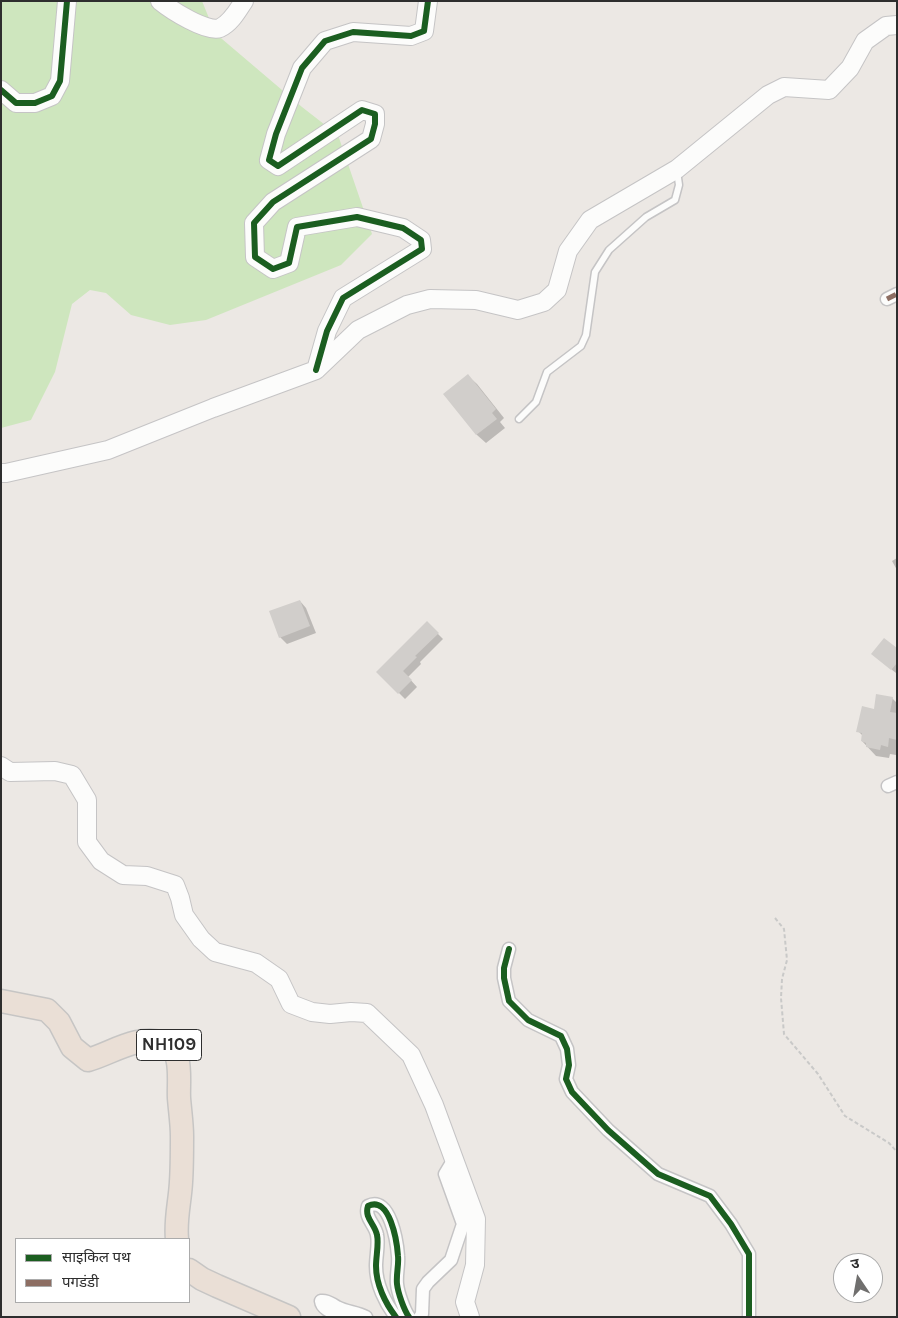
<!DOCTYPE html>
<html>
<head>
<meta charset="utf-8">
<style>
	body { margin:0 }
	#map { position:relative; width:898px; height:1318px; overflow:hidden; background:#ece8e4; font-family:Karla,"Noto Sans Devanagari",sans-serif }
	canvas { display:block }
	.frame { position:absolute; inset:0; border:2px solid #2e2e2e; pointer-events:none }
	.legend { position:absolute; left:15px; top:1238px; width:175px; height:65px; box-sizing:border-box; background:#fff; border:1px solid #ababab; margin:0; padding:6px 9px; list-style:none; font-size:15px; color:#2e2e2e }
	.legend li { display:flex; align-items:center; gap:10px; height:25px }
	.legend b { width:25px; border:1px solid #ababab }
	.north { position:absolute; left:833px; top:1253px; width:50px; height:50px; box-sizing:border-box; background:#fff; border:1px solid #ababab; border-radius:50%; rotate:348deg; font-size:14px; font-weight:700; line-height:20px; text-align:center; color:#2e2e2e }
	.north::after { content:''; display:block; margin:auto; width:18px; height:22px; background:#706f6e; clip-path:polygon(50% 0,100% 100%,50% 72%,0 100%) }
</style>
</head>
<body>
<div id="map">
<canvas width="898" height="1318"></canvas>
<div class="frame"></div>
<ul class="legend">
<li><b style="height:6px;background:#1b5e20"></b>साइकिल पथ</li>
<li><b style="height:6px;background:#8d6e63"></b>पगडंडी</li>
</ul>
<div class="north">उ</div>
</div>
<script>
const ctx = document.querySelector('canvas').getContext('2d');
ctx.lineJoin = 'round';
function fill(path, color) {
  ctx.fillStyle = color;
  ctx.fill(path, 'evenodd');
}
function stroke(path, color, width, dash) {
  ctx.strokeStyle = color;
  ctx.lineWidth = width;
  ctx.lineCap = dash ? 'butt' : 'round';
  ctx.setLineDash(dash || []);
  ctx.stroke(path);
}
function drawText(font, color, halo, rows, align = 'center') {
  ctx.font = font + ' Karla,sans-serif';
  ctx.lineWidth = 5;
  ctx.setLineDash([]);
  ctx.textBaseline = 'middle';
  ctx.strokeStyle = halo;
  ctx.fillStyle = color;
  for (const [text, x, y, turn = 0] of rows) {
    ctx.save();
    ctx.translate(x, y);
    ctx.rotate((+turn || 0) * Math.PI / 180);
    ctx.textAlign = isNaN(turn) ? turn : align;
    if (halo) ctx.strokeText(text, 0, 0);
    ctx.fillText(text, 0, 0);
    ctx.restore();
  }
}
fill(new Path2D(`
	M1,1H202L215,33L302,107L338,135L372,234L341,265L206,320L170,325L131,315L106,293L90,290L72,304L55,372L31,420L1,428Z`), '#cee6be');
fill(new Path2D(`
	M468,376L477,384L504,418L500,422L505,428L486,443L477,435L445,394Z
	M897,558V570L892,561Z
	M300,601L306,608L316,633L287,644L280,637Z
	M427,623L443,639L420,662L421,664L408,677L417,687L405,699L378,672Z
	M897,650V672L896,673L877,658Z
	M892,698L897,703V753L896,755L890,754L889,758L876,756L862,741L863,736L858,731L874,710Z`), '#0003');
fill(new Path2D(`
	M468,374L496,409L492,413L497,419L476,435L443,394Z
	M300,600L310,626L279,638L269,611Z
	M427,621L439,633L415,656L417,657L403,671L412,680L398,694L376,672Z
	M884,638L897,648V663L891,670L871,654Z
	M876,694L893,697L890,712L897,713V740L889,738L888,747L881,745L880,750L866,747V743L861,741L862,733L856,732L862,706L874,709Z`), '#d1cecb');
const lane = new Path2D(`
	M519,419L536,402L547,372L581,346L586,335L595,272L609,250L646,217L675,200L679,185L677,171`);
const street = new Path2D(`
	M887,299L897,294
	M888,786L897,782
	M509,949L504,968V978L509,1001L528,1020L561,1036L567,1049L569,1065L566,1079L572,1092L608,1130L658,1174L710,1196L731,1224L749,1254V1317
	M343,1317C335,1313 322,1310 321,1301C328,1300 331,1304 337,1307C346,1312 357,1312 366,1317
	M396,1317C385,1303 376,1284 376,1266C376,1256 379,1244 377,1235C375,1224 364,1218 368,1206C390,1195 397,1242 398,1256C399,1265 396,1274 397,1284C398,1293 404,1310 409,1317
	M420,1317L422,1314L423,1289L428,1282L451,1260L463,1224L445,1174L454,1159`);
const secondary = new Path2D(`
	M160,1C171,10 207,33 220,28C231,23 238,10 244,1
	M1,90L16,103H35L52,96L60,81L67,1
	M316,370L327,331L343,298L422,249L421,240L403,228L357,217L297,227L289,263L273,269L255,257L254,223L273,202L371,139L375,124V114L362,110L278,166L269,160L276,134L302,68L325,41L353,32L411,36L424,31L428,1
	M1,473H6L108,450L213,408L316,370L358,330L407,305L430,299L476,300L518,310L544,302L557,290L568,251L590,220L677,169L768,95L784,87L829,90L850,68L865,41L886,26L897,25
	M1,766L10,772L55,771L72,775L87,800V842L101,861L123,875L147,876L175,885L180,898L184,915L201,939L215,952L256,963L279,979L291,1004L312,1012L330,1014L351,1012L367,1013L411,1055L434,1105L476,1219L475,1265L465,1302L470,1317`);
const highway = new Path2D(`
	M1,1001L47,1010L59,1022L72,1047L88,1060C112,1053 138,1034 164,1043C184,1049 178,1082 179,1098C180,1111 182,1124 182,1136C182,1151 182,1167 181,1182C180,1202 175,1219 177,1239
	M189,1270L202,1279L217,1286L289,1317`);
stroke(lane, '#c5c4c5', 9);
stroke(street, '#c5c4c5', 15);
stroke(secondary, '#c5c4c5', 20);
stroke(highway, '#c6c5c4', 25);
stroke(new Path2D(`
	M775,918L784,929L787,960L782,979L781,998L784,1034L818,1074L845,1116L889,1143L897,1152`), '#c9c9c8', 2, [4, 2.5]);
stroke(lane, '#fcfcfb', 6);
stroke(street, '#fcfcfb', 12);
stroke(secondary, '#fcfcfb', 18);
stroke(highway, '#eadfd6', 22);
stroke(new Path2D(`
	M887,299L897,294`), '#8d6e63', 5, [10, 5]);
stroke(new Path2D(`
	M1,90L16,103H35L52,96L60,81L67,1
	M316,370L327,331L343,298L422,249L421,240L403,228L357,217L297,227L289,263L273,269L255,257L254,223L273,202L371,139L375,124V114L362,110L278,166L269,160L276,134L302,68L325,41L353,32L411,36L424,31L428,1
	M509,949L504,968V978L509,1001L528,1020L561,1036L567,1049L569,1065L566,1079L572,1092L608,1130L658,1174L710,1196L731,1224L749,1254V1317
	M396,1317C385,1303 376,1284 376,1266C376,1256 379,1244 377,1235C375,1224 364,1218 368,1206C390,1195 397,1242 398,1256C399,1265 396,1274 397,1284C398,1293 404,1310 409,1317`), '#1b5e20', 6);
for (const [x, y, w] of [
	[169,1045,65]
]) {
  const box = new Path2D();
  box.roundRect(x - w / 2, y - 15.5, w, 31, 4);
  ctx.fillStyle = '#fff';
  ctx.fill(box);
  stroke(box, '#2e2e2e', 1);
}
drawText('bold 18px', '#2e2e2e', null, [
	["NH109",169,1045]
]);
</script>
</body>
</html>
